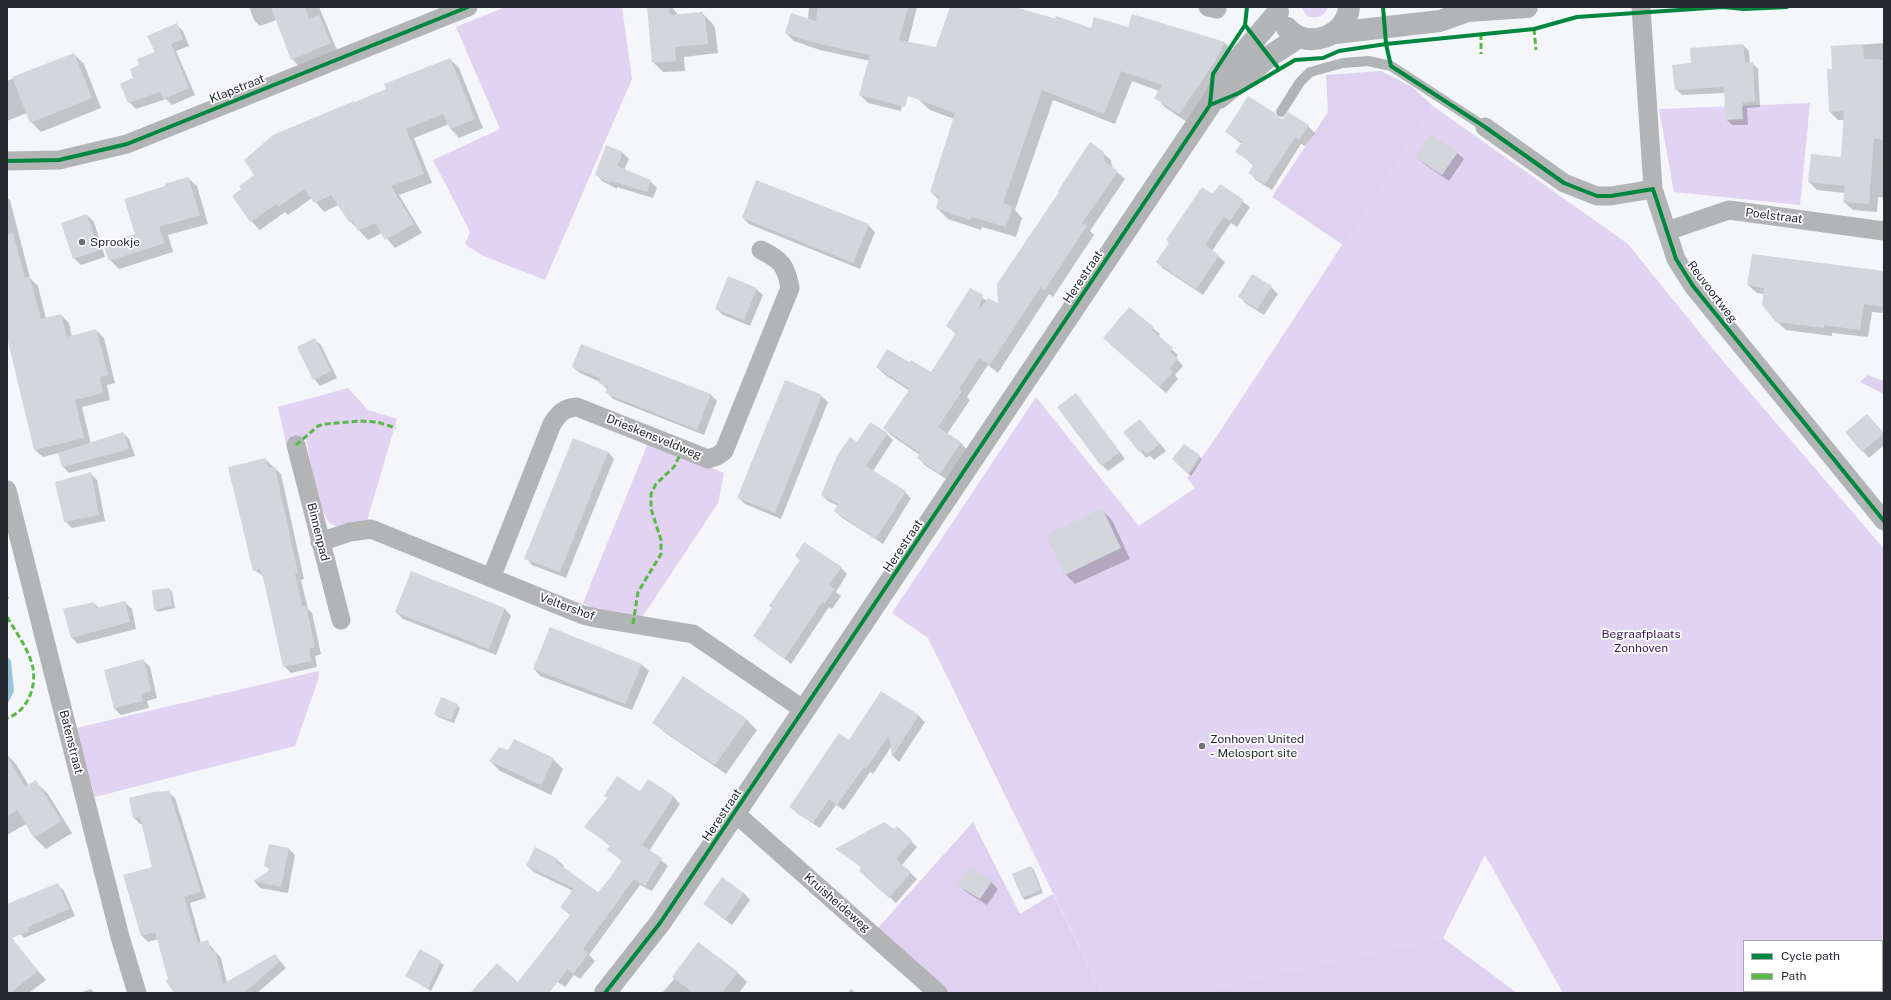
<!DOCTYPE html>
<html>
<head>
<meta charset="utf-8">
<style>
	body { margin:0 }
	#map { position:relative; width:1891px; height:1000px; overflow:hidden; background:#f4f6f9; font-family:"Public Sans",sans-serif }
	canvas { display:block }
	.frame { position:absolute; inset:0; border:8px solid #26292f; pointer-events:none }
	.legend { position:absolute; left:1743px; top:940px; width:140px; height:52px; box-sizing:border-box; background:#fff; border:1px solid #a8a9ac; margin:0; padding:5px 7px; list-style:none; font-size:12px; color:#26292f }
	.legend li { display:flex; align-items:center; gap:8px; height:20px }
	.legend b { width:20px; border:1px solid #a8a9ac }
</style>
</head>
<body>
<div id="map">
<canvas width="1891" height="1000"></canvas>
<div class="frame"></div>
<ul class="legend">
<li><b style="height:5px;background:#00873e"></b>Cycle path</li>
<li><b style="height:5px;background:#58b947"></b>Path</li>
</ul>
</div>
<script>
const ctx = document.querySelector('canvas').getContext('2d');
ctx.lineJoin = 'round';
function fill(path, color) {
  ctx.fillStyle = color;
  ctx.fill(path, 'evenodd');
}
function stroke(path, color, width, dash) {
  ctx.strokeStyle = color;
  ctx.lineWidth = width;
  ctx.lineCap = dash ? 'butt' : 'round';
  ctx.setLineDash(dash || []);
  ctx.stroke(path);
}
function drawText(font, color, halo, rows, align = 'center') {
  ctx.font = font + ' "Public Sans",sans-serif';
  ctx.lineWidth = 3.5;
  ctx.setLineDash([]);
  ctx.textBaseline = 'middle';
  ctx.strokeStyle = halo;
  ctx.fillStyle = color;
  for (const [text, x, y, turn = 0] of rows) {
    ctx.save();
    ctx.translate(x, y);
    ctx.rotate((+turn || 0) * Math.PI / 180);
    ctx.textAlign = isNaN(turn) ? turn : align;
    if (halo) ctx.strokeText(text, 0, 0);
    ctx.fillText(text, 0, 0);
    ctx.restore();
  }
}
fill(new Path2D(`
	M505,7H622L632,79L545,280L481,255L465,244L470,232L433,160L500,129L456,27Z
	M1301,7H1328C1324,17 1317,19 1307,16Z
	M1810,103L1800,205L1674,192L1659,109Z
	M1433,106L1628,244L1717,354L1884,549V993H1563L1485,855L1443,938L1205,993H1102L928,638L892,613L1036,397L1139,526L1195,488L1187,478L1217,436ZM1744,941H1882V991H1744Z
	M348,388L368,410L397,419L366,524C356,525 343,530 333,525C319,519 310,456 306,439L286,443L278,407Z
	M648,443L724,473L718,503L641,619L605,615L583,603Z
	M319,671L318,680L295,746L95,797L76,728Z`), '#e1d3f1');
fill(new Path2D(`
	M1381,71L1412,87L1433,106L1343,245L1272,197L1328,112L1326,75Z
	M1867,375L1884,381V394L1860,382Z
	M973,822L1020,914L1053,894L1102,993H948L878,928Z
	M1443,938L1517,993H1201L1218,989Z`), '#dfd1ef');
fill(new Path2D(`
	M7,656L11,661L14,691L7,705Z`), '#94c6d7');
fill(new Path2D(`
	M249,7H319L337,50L299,66L292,59L277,20L260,26L254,20Z
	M648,7H672L678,15L702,13L712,23L715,28L718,53L684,57L685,71L663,72L653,62Z
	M809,7H917L908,43L915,50L901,111L868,103L860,95L870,61L820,50L794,41L786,33L808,19Z
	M951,7H1013L1092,29L1128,28L1224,42L1235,53L1190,124L1166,108L1155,97L1159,91L1132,81L1115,124L1053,100L1015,210L1022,218L1016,237L982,227L981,230L948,219L937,208L939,200L931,192L954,119L930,110L919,100Z
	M177,25L183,31L189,46L176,51L195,95L172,105L166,99L136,109L129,102L135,79L140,66L157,52Z
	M1884,43V198L1878,197L1877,212L1853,210L1844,202L1845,193L1817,190L1809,182L1842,158L1844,120H1838L1830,112L1833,70L1832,47Z
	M1743,45L1749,51L1750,63H1752L1758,69L1760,107L1747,108L1748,125H1732L1726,119L1725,93L1682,95L1676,89L1692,64Z
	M74,54L84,64L101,108L41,132L31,122L27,113L7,121V81Z
	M450,59L459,68L483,128L459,138L451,129L449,124L414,138L432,183L399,195L422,233L395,248L382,233L368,240L350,221L338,205L324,212L312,198L288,215L285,212L260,230L251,221L355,103L387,90Z
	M1274,114L1279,118L1308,126L1315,133L1305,146L1301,144L1272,190L1256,180L1250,173L1254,166L1237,151L1242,144L1226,132Z
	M622,152L629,159L624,170L650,181L657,188L653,198L617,187V189L602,181L596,174Z
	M1102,152L1111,160L1112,168L1125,179L1090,231L1094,235L1053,297L1049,294L998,373L988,365L967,397L970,400L947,434L961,443L968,451L949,481L926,466L918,458L920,455L892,436L884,428L910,391L885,375L877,367L909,364L931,374L956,334L947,326L971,290L987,301L999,305Z
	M1457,153L1464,159L1449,181L1423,163L1416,157Z
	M188,178L197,186L208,224L168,235L173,252L119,269L110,260L136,234L167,187Z
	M1220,185L1250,207L1237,227L1231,223L1212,251L1225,262L1203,295L1164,269L1157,262Z
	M7,198L10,200L30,278L38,286L46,319L61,315L69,323L72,337L96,330L104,338L115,383L107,385L110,400L82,407L91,444L123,433L129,439L135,456L69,473L63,467L59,453L43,457L35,450L7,331Z
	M87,215L94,222L105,257L81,265L74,258Z
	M743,218L868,225L875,232L860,269L749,224Z
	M1884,273V313L1872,312L1868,337L1832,333V336L1786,330L1777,322L1764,294L1757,293L1748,285Z
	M1271,287L1278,294L1264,315L1245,303L1239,296Z
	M756,289L763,295L750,326L723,315L717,309Z
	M1129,308L1160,334L1158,337L1178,355L1176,358L1183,366L1175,375L1178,379L1166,393L1110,344Z
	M314,339L321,345L337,378L320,386L314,379Z
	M573,367L711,395L717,401L704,435L613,399L607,392L608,390L600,382L580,373Z
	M1076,394L1125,459L1108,471L1102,465Z
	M821,396L828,402L781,519L745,504L739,498Z
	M1140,420L1166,451L1154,460L1150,456L1146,458L1124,432Z
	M1873,422L1884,434V445L1869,458L1846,432Z
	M887,434L893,440L873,471L905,492L911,498L883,544L841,517L835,511L838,506L828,501L822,495L857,443Z
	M608,452L614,459L566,578L532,565L526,558Z
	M1199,456L1202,459L1191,476L1173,459Z
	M265,459L281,474L304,579L301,580L308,609L312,613L321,654L315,656L317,667L291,673L284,666L263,576L254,570Z
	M90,473L97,480L105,521L72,528L65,521Z
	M1102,510L1112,520L1130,559L1075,584L1065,574Z
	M796,556L841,568L847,574L836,592L841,596L832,609L829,607L791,664L755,636L801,561Z
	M412,572L505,609L511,616L496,655L403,619L396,612Z
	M169,589L172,592L175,608L158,612L155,609Z
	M125,602L132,609L136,629L78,644L71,637L94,603L99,608Z
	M551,628L642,665L649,671L632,710L540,676L534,669Z
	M144,661L150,667L157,698L147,701L149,708L121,715L114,708L105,671Z
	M684,677L747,720L757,730L726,774L664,732L654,722Z
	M881,692L919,716L925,722L899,762L893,756L891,747L873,774L870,772L844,810L836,805L820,828L797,813L791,807L849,741Z
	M457,705L460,708L454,723L438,717L435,714Z
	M7,755L16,764L29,786L36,782L48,794L72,833L46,849L34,837L26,824L7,835Z
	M553,759L563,769L551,795L500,771L490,761Z
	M648,781L674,797L680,804L649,851L668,866L652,891L640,885L589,955L595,961L580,979L574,975L565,987L556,981L545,993H485L518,983L571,916L561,907L573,891L534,872L527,866L557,860L564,866L563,868L598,893L611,878L622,861L608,850L610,846L586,827L640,793Z
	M168,792L175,798L206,898L190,903L201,943L207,942L221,958L227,983L275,955L286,968L257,993H175L158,939L148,942L142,936L153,868L142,824H140L134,818L130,799Z
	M911,841L917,847L902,865L917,879L896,903L867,877L862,868L837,849Z
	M289,849L295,855L288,893L260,888L254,881L270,870L265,865Z
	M1031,867L1034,870L1043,893L1025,900L1022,897Z
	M991,882L998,889L987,905L965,891L959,885Z
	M58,885L64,891L75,916L24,938L18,931L7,911V905Z
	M744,893L750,900L732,925L704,904Z
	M420,951L444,965L431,991L406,976Z
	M23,953L46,980L29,993H7V964Z
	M737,972L747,982L739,993H662L675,978Z
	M91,989L94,993H79Z
	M851,989L856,993H848Z`), '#0003');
fill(new Path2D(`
	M271,7H305L309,19L319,15L331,43L291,60Z
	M647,7H669L670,15L703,12V16L705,17L708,44L675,47L676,61L652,63Z
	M818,7H908L899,40L936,47L950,7H1015L1055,19L1056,16L1091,28L1094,17L1128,27L1132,14L1225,42L1215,61L1179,114L1154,98L1162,85L1121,71L1104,114L1042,90L1003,203L1012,206L1006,227L972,217L970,220L936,208L940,196L930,192L955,113L908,96L905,107L859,95L870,55L811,42L785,33L791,13L816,21Z
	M177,23L183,39L171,44L189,88L164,99L160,92L128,103L120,84L133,78L130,69L139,65L137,59L155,52L147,36Z
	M1743,44L1745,63L1753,62L1755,101L1742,103L1743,119L1725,120L1724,87L1675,90L1672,65L1691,63L1690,48Z
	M1863,44L1864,59L1884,60V140L1874,138L1869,204L1843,202L1845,186L1808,182L1811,154L1841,157L1844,111L1829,112L1827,69H1832L1831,46Z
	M74,53L92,98L30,123L12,77Z
	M450,58L475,119L450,129L443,114L406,129L424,174L391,186L414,224L385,240L375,223L358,231L353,221L349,222L331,195L314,203L304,189L278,207L276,204L250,222L232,196L241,189L239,186L254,175L244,160L273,135L354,101L355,102L386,89L384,84Z
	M1248,96L1275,113L1278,118L1283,119L1288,112L1309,125L1299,140L1295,138L1265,184L1248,173L1254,164L1235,152L1242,142L1225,132Z
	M1430,134L1458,152L1442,175L1415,157Z
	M1090,142L1103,151L1105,162L1118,171L1082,223L1087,226L1045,290L1041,287L990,365L979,358L959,389L962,391L938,427L961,442L940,474L917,458L920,453L883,428L910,389L876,367L887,349L909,362L911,360L931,372L956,333L946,326L970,288L983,295L978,311L988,298L998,303L997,284L1059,192L1058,191Z
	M606,145L623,152L617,166L651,180L647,192L611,181L610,183L595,175Z
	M188,177L200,215L159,227L165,243L109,261L103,244L135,234L124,199L165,186V184Z
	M756,180L869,224L853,263L742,218Z
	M1220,184L1244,200L1230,221L1224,217L1205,245L1219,255L1196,289L1156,262L1169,243L1166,240L1202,187L1213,194Z
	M87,214L99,250L73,259L61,223Z
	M13,233L25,278L30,277L41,319L61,314L67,337L96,329L108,375L100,377L103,393L75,400L84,438L34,450L7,337V234Z
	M1752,254L1884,271V307L1864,304L1860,330L1824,325V328L1776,322L1762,305L1764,288L1747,285Z
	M1252,274L1272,286L1257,309L1238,297Z
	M728,276L757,288L744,320L715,309Z
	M1129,307L1154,327L1152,330L1173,348L1170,352L1178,359L1170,368L1173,372L1159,387L1103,338Z
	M315,338L331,371L313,380L297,347Z
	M581,344L711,394L697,430L605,393L608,387L599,383L600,378L572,367Z
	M785,380L822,395L775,513L737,498Z
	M1076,393L1120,452L1101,466L1057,407Z
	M1867,414L1884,433L1862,452L1845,432Z
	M1140,419L1160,444L1147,454L1143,450L1139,452L1123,432Z
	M870,422L888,433L866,466L906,491L876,539L834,511L838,504L821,495L837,456L850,437L857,442Z
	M123,432L129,449L62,467L58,453Z
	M573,438L608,452L560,572L524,559Z
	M1184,444L1200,455L1188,474L1172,459Z
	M266,458L268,468L275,467L298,573L295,574L302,606H306L315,647L309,649L311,661L283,667L264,581L260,569L253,571L228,467Z
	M91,472L99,515L64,522L55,482Z
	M1102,508L1121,548L1065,575L1046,535Z
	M804,542L842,567L829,585L835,589L825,603L822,602L784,659L753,636L772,608L769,606L800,560L795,556Z
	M411,571L505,608L489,649L395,612Z
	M170,588L172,606L154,610L152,590Z
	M125,601L130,622L71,638L63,609L94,602L96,608Z
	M550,627L642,664L625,704L533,669Z
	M144,659L151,691L141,694L143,701L114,708L104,670Z
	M683,676L747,719L715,765L652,723Z
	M881,691L919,715L892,757L889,736L866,768L864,767L837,805L829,799L813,823L789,807L839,733L849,740Z
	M441,697L458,704L451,720L434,714Z
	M514,739L554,758L541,785L489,761L499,747L508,750Z
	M7,756L25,787L36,780L61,821L34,838L17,810L7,816Z
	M617,776L640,791L648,779L674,796L642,845L662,858L645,886L634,879L583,949L589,953L573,974L568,969L549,993H470L497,963L518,982L570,915L560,907L574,888L526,866L535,847L558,859L556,862L598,892L610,878L622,860L607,850L610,845L584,827L607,798L604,796Z
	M169,791L201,892L184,897L198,943L208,940L211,951H215L223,984L275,954L280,961L244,993H174L166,981L168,979L155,932L141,936L123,875L152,867L140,817L133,818L129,798L153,792Z
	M884,822L894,829L897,826L912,840L896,859L911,872L889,898L859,871L862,867L835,849Z
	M269,844L289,848L281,887L253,881L271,869L264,866Z
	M1031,866L1040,890L1022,898L1012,874Z
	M969,867L992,881L980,899L957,885Z
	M722,877L744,893L725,920L703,904Z
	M58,883L69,909L28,927L29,931L12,938L38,971L10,993H7V904Z
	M698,942L738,972L722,993H694L672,977Z
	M420,949L441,961L428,989L405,976Z`), '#d3d7db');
stroke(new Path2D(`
	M1281,112L1300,82L1310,72L1343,63L1368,61L1391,66L1485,127`), '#b3b4b6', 10);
stroke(new Path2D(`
	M1208,7L1217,9
	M1641,7L1653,189L1676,259L1693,286L1884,521
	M1485,127L1564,183L1597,196H1611L1653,189
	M7,161L59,160L127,144L468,7
	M1667,231L1729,210L1884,231
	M296,445L341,620
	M7,490L120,937L137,993
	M320,542L350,532L371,529L583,615L596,618L693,634L804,710
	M491,578L552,424C559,413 564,408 577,407L708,459L717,456L724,451L790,288C786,265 781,260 761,250
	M735,813L938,993`), '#b3b4b6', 19);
stroke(new Path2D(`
	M1454,8L1468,11L1527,7
	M1287,28C1307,51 1347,36 1349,7
	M1335,33L1440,21L1468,11
	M1219,98L1270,56L1299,37
	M605,993L660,923L735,813L1210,105L1229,70L1278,12`), '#b3b4b6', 22);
stroke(new Path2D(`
	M1534,29L1536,50
	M1481,34V54
	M296,445L318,426L326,424L359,421L377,422L396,428
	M7,597V599
	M7,617C16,632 27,647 32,664C38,684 28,712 7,718
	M633,624L638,592L661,554V540L651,509V494L656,484L674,467L683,449`), '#58b947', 3, [6, 3]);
stroke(new Path2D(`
	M1383,7L1386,44L1391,66L1485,127L1564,183L1597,196H1611L1653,189L1676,259L1693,286L1884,521
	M1245,25L1279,69
	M1210,105L1239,93L1295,60L1323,58L1339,51L1386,44L1534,29L1577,17L1723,7L1744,9L1787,7
	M7,161L59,160L127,144L468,7
	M605,993L660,923L1210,105L1213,74L1245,25L1247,7`), '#00873e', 4);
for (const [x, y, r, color] of [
	[82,242,4,"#6e7176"],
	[1202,746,4,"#6e7176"]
]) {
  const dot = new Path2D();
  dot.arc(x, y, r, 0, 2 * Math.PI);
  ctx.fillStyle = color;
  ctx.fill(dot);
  stroke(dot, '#fff', 1.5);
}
drawText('12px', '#26292f', '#fff', [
	["Klapstraat",237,89,-22],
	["Poelstraat",1774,216,7],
	["Herestraat",1083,277,-56],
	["Reuvoortweg",1712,292,53],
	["Drieskensveldweg",654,437,22],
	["Binnenpad",318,532,76],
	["Herestraat",903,546,-56],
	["Veltershof",567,607,20],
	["Batenstraat",71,742,76],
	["Herestraat",722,815,-56],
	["Kruisheideweg",837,903,41]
]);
drawText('12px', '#26292f', '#fff', [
	["Sprookje",90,242],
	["Zonhoven United",1210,739],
	["- Melosport site",1210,753]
], 'left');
drawText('12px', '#3b1754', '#fff', [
	["Begraafplaats",1641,634],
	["Zonhoven",1641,648]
]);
</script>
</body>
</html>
